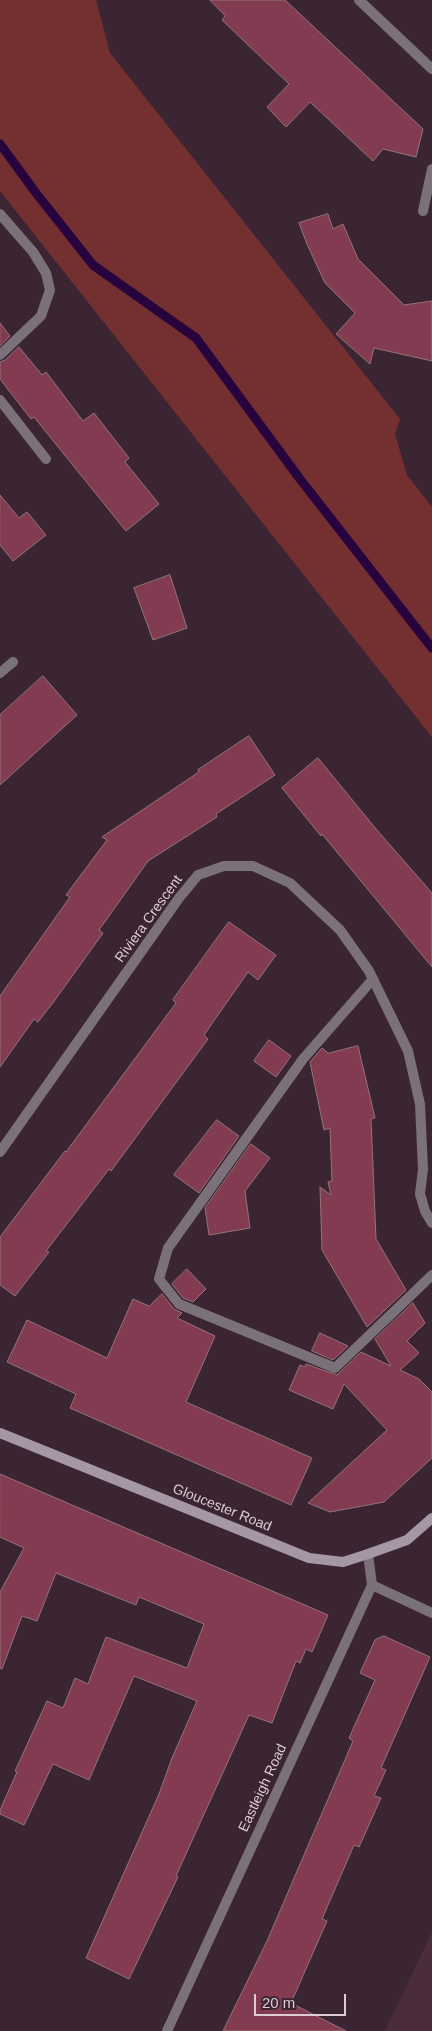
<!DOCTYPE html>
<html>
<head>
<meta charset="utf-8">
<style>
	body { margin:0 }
	#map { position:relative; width:432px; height:2031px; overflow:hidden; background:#3c2532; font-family:Helvetica,sans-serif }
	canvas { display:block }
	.scale { position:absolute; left:254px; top:1994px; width:92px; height:22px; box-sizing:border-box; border:2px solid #dcccd4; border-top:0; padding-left:6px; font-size:15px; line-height:18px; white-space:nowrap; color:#dcccd4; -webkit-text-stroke:4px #3c2532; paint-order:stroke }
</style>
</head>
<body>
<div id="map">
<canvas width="432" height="2031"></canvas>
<div class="scale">20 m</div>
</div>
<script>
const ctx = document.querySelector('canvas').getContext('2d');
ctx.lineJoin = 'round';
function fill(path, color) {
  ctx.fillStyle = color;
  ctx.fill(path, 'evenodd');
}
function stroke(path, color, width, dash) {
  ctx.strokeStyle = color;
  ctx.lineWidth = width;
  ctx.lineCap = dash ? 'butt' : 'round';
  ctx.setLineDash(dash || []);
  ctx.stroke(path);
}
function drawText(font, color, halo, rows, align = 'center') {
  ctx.font = font + ' Helvetica,sans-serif';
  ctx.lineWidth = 4.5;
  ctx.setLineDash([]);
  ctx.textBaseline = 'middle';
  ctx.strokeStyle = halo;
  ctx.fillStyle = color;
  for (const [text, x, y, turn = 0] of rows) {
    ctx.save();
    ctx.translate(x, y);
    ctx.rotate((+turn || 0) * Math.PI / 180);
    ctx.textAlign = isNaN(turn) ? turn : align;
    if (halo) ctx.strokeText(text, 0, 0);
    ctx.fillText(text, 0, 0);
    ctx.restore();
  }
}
fill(new Path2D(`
	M432,1932V2031H385Z`), '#4a2c3d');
fill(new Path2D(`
	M0,0H96L110,53L400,419L395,434L407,475L432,507V737L0,191Z`), '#743031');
stroke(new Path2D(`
	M0,144L36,193L93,265L196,338L300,479L432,648`), '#27043d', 9);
const building = new Path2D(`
	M210,0H285L423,129L416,157L383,149L373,161L310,102L286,127L267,107L289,84L222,20L225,16Z
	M328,214L333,229L343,224L358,259L404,305L432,301V361L374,348L370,364L336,334L355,313L325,283L307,244L299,223Z
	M0,323L10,336L0,346Z
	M19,347L42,375L46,372L83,421L94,413L129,458L125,462L159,504L126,531L34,417L31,419L0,379V362L5,360Z
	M0,495L19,518L27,512L46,535L13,561L0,545Z
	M170,575L187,628L153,640L134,588Z
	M43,676L77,715L0,785V715Z
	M249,736L275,775L216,814L217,817L148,861L99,930L103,933L55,1000L38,1022L34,1019L0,1067V996L70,897L66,895L107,840L102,837L199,772L198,770Z
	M318,758L376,829L432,893V967L322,834L321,836L282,788Z
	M229,922L276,955L258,980L248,972L204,1035L208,1039L111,1171L109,1169L46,1251L49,1252L15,1296L0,1285V1237L65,1151L66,1152L176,1003L173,1000Z
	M269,1040L291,1056L276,1077L254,1061Z
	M358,1046L375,1118L371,1119L376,1239L406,1290L367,1327L322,1250L320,1187L331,1195L328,1182L332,1181L330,1128L324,1130L310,1062L322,1048L328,1053Z
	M217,1120L239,1136L199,1193L174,1175Z
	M251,1144L270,1158L245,1191L250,1228L209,1235L205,1208Z
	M187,1269L206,1289L193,1302L183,1298L172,1284Z
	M162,1294L174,1309L182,1313L177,1318L215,1336L186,1402L312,1458L291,1505L70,1408L76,1394L7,1362L27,1320L107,1358L133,1299L149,1306Z
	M413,1303L425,1323L407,1341L419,1353L400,1370L419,1379L432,1392V1458L384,1502L330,1512L308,1503L387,1430L344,1384L333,1409L289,1390L300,1365L305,1367L306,1364L337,1375L361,1352L391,1366L375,1339Z
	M320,1333L348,1346L333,1360L312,1351Z
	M0,1474L328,1615L312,1652L306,1649L300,1663L296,1661L272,1723L249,1715L176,1876L178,1877L129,1979L86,1958L159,1794L172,1758L197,1701L134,1676L89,1780L53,1764L24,1825L0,1814V1810L17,1772L15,1771L47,1701L63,1708L75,1678L88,1684L106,1637L187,1668L204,1624L139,1597L136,1605L56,1573L37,1621L22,1616L2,1669L0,1668V1592L24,1548L0,1537Z
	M384,1636L430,1657L381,1768L386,1770L374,1796L381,1798L359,1847L354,1845L322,1919L327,1921L291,2003L346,2031H223L267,1941L353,1741L349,1738L375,1680L360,1673L375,1640Z`);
fill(building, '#833b51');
stroke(building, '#93747b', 1);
stroke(new Path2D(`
	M373,979L303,1059L168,1248L159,1279L179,1304L335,1368L432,1275`), '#7b717b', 10);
stroke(new Path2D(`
	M359,0L432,69
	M423,211L432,169
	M0,214L33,252L46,273L50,290L41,316L0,355
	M0,400L46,459
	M0,673L13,662
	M0,1152L179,898L198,875L224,866H253L290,883L340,930L369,971L408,1051L420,1104L423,1169L420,1194L425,1211L432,1223
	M372,1585L432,1613
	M167,2031L372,1585L368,1554`), '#7b717b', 10);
stroke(new Path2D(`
	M0,1433L309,1558L343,1562L368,1554L407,1540L432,1518`), '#a697a6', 10);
drawText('14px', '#dcccd4', '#3c2532', [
	["Riviera Crescent",149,919,-54],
	["Gloucester Road",222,1508,22],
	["Eastleigh Road",263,1788,-65]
]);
</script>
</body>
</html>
